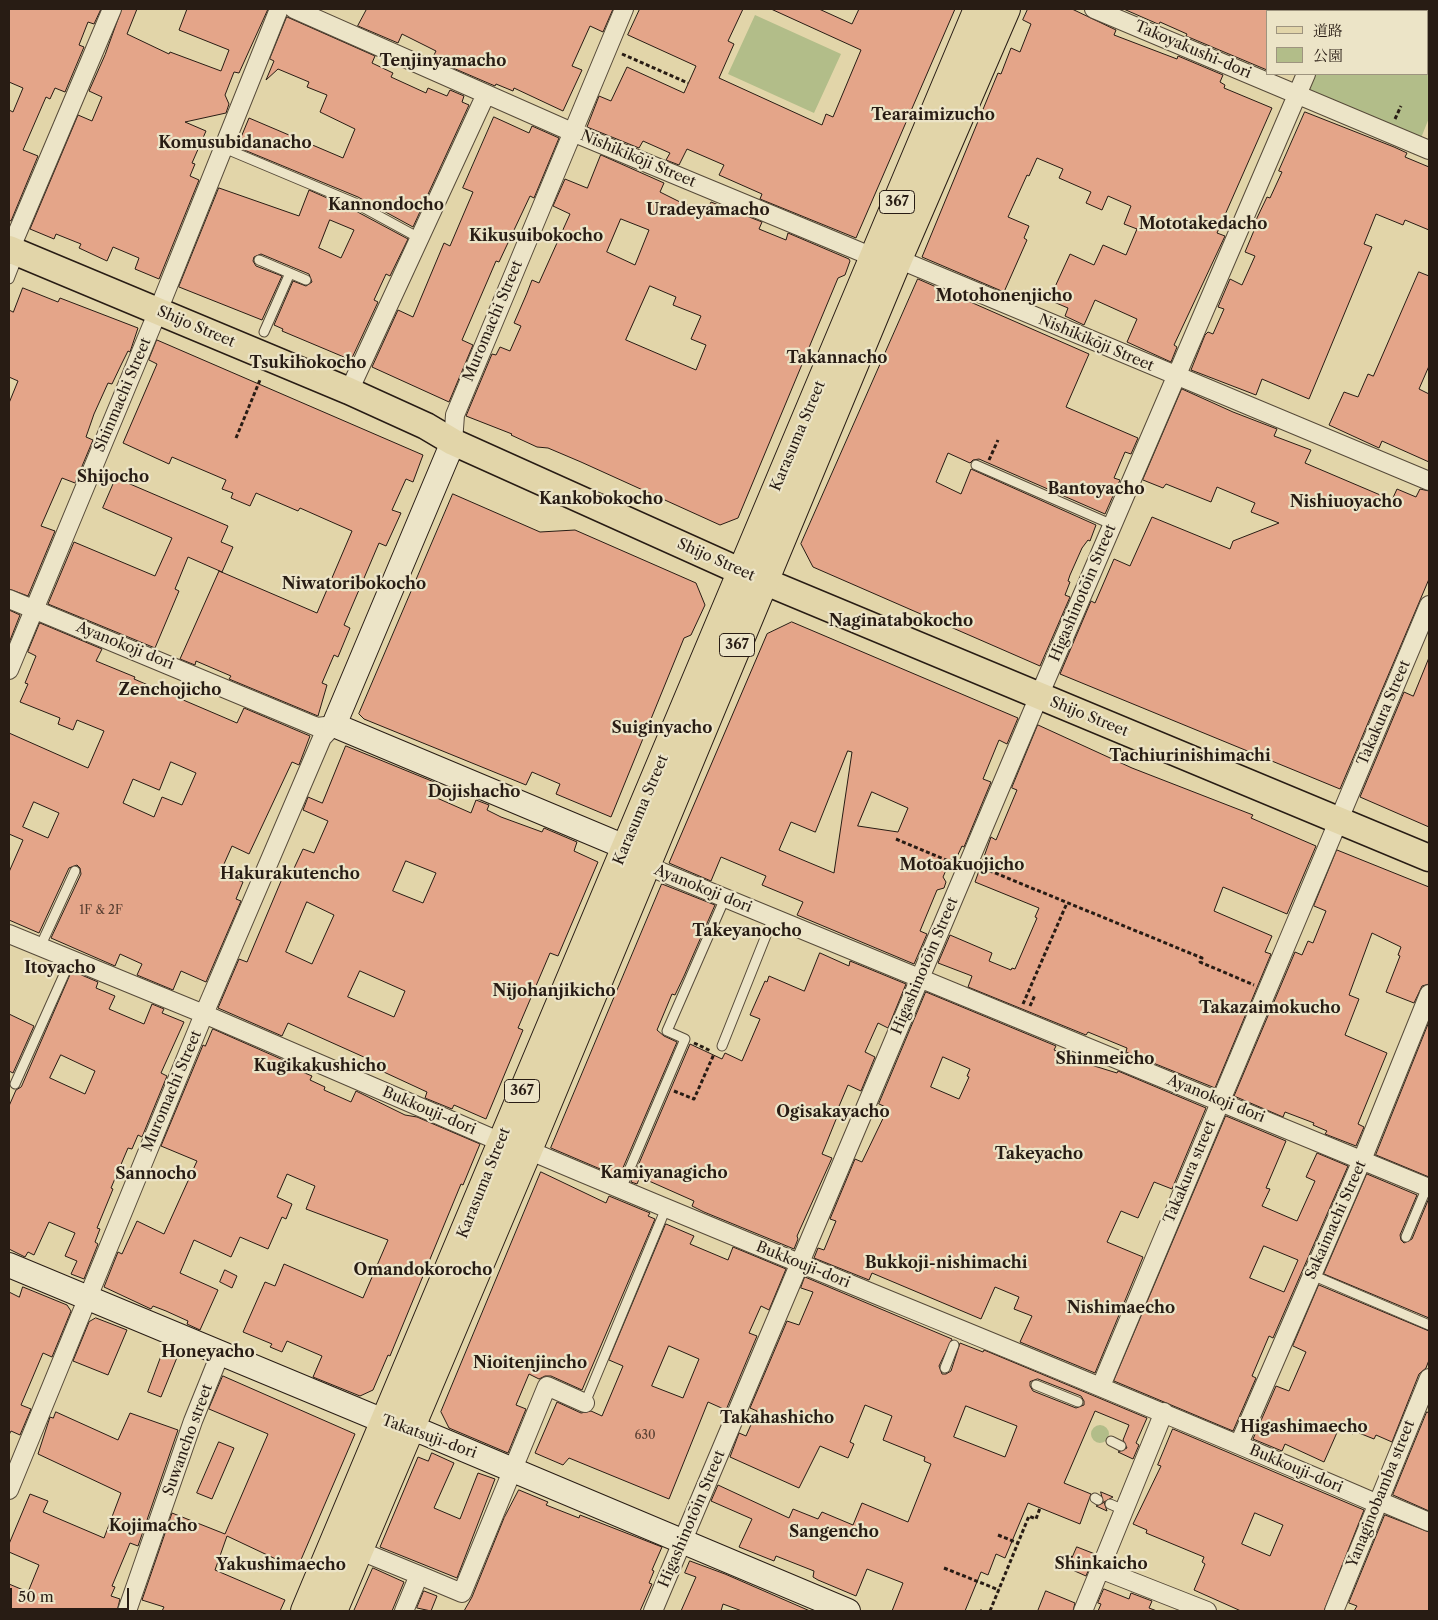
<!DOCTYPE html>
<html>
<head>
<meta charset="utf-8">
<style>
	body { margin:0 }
	#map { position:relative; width:1438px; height:1620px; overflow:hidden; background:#e2d5a9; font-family:"Libre Caslon Text","Noto Serif JP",serif }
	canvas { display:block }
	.frame { position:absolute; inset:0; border:10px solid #281c14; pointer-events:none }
	.legend { position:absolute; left:1266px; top:10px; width:162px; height:65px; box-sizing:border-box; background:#ece4c7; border:1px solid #9e947f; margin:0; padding:6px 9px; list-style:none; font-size:15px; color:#281c14 }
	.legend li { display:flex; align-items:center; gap:10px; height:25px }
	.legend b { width:25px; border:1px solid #9e947f }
	.scale { position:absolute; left:10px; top:1588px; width:119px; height:22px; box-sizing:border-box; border:2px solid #281c14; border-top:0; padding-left:6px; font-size:15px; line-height:18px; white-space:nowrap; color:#281c14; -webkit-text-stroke:4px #ece4c7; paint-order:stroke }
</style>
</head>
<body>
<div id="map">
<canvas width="1438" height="1620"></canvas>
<div class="frame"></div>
<ul class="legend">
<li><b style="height:6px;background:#e2d5a9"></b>道路</li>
<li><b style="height:14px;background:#b2bd89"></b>公園</li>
</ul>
<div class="scale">50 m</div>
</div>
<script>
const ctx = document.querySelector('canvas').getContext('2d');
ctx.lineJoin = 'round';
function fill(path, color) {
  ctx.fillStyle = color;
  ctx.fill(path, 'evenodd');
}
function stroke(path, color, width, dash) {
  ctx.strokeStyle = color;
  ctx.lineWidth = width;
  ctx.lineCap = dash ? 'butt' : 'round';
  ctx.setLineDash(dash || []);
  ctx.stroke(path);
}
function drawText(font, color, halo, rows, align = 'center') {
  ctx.font = font + ' "Libre Caslon Text",serif';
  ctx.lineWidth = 4.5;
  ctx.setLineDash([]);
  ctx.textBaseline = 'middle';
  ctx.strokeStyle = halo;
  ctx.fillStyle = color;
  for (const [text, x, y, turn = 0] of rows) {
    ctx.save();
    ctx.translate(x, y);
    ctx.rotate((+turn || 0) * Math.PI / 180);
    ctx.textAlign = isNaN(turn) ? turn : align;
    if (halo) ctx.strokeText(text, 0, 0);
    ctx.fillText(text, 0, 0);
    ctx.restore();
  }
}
fill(new Path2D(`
	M1342,9H1412L1418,11H1341Z
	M755,15L841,54L814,113L728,74Z
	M1427,15L1429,16V118L1421,138L1309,89L1315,74H1427Z
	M1091 1434a9 9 0 1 1 18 0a9 9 0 1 1-18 0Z`), '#b2bd89');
const building = new Path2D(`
	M9,9H101L94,24L88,22L79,45L84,47L65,92L55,88L50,99L46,97L23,150L38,156L11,221L9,220V110L13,112L23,88L9,82Z
	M122,9H137L127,34L169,54L170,52L221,71L229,50L179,30L187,9H268L239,73L234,72L225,95L229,104L226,113L185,122L206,131L192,163L195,164L190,176L199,180L159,279L135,269L139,258L113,247L107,261L79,248L81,244L56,234L54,239L30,229L78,115L92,121L102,97L89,91L105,55Z
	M367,9H613L603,32L590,26L572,66L582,70L563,111L514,88L513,91L496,84L495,86L432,59L436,51L402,34L398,43L358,26Z
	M640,9H743L728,41L734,44L719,78L822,125L826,114L833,117L861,50L771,9H819L852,24L859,9H955L856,238L760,199L762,194L719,175L724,165L687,149L679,165L666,160L670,153L643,141L639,148L587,127L599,96L611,101L627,67L684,93L696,66L628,35Z
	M1028,9H1072L1116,30L1114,35L1177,59L1178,56L1223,75L1220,82L1225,85L1224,88L1272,108L1217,233L1225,236L1174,345L1177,347L1171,362L1127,342L1137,319L1095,300L1084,325L1065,316L1068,308L1049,300L1070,254L1094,265L1103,245L1126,255L1137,229L1124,224L1131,206L1108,196L1102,210L1086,203L1091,192L1059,178L1063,169L1037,158L1029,176L1027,175L1008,217L1029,226L1024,238L1027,240L1004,292L922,257L998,73L1001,74L1011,48L1020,52L1031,24L1023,20Z
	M1124,9H1267V70L1186,36L1187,34L1160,22L1159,24Z
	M287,17L375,56L372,63L393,73L391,77L426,93L428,88L447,96L450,90L464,96L462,102L469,105L413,227L358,197L237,147L249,118L343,158L355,129L320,112L327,95L307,87L309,82L278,69L266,80L274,61L270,59Z
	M1305,112L1394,147L1407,153L1405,157L1429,167V230L1405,220L1403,225L1376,214L1364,244L1372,247L1309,399L1262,379L1256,395L1191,370L1205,335L1208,332L1213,334L1224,309L1218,307L1230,279L1242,285L1255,256L1245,252L1258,221L1256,220L1267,197L1270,198L1282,172L1279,171Z
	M494,117L529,133L532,126L559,138L534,198L530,196L499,262L496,261L462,340L473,345L449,402L372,367L398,310L413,317L444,243L450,246L473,192L463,188Z
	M601,155L664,183L660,192L680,202L706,213L711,202L762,222L759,229L786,240L788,233L849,259L850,261L845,275L838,278L738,518L720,525L581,462L548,448L537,447L511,435L512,434L466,416L492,354L496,355L500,347L510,351L521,326L514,323L527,293L532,280L539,283L570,214L553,206L565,179L587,188ZM621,219L649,230L635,265L607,252ZM650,286L676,297L673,305L701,316L691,339L706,345L696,370L626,340Z
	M219,188L299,216L309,190L352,209L408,239L390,276L386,274L374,300L378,302L351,360L282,331L283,329L274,325L293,281L306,286L312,282L309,274L292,267L261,254L254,257L253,261L256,266L282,276L262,320L179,287ZM330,220L354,230L341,258L319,248Z
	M1419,272L1429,276V366L1419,389L1429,394V462L1382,441L1379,448L1329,425L1344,392L1358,397L1368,374L1373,376Z
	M918,279L1089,354L1066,407L1138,438L1131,454L1125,452L1114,478L1120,480L1105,514L979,459L973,460L970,463L948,453L936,482L961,494L971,469L1096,525L1090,541L1088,540L1082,548L1070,575L1068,581L1070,582L1065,595L1070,597L1040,666L813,567L801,544Z
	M23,288L58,302L60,298L138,328L130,352L128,351L122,363L112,384L108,383L94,414L86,437L93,440L75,483L62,478L41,526L55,531L28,596L9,589V403L18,381L9,377V310L13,312Z
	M157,340L423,455L413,482L406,479L392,510L401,513L386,546L379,543L344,625L350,628L338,657L334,655L322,683L327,685L318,716L229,679L231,676L196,661L195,665L180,659L219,571L317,613L352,531L300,508L298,511L256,493L250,506L231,498L233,493L222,489L226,480L172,457L169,464L123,443L157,364L149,360Z
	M1182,389L1233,412L1277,429L1274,436L1311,450L1305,463L1392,500L1397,489L1416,497L1420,489L1429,491V579L1340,789L1060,674L1091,601L1095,603L1114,559L1130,566L1152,517L1230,549L1233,541L1279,523L1251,512L1255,503L1217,487L1211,502L1166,484L1163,488L1143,480Z
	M116,478L228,526L221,542L233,547L222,572L188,557L175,589L179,591L155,648L48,604L74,542L155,576L172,538L103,508Z
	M453,494L540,532L575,530L696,583L705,605L691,635L684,638L611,817L556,794L560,784L532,772L526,785L364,719L359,714Z
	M9,610L20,615L9,643Z
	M792,622L1018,718L1007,744L999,740L983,779L991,782L964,847L962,846L955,861L951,859L943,877L946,882L944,888L937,890L920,931L927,934L914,964L797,915L803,902L762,885L766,876L721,857L711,881L669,863L767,634ZM848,751L852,752L834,873L779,850L791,822L815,832ZM872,792L908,808L898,832L858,826Z
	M40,623L102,649L96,661L135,677L134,679L209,711L237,723L244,708L310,736L299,765L292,762L249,854L232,846L220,873L243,882L236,899L241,901L206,982L181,971L173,990L137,975L142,964L120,954L115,966L51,938L81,874L80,868L77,865L69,868L39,933L9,920V872L23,840L9,834V733L88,768L104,731L77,720L73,730L58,724L60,718L20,702L28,684L25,683L36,656L28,652ZM171,762L196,773L182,805L162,797L154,817L123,803L133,779L159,790ZM34,802L59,813L48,838L23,827Z
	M1429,658V827L1360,797L1404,692L1413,696Z
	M1038,725L1132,768L1253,815L1251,818L1316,846L1287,914L1223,887L1214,911L1272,936L1265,952L1271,954L1215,1088L1126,1052L1127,1048L1088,1032L1086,1035L968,987L972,976L938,963L950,935L992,953L989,961L1011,970L1012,968L1015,969L1037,918L1035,917L1039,908L975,882L991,837L996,840L1017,790L1012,788Z
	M346,746L439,784L437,788L440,790L437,798L471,813L476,800L489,805L487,810L501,817L542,832L544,828L577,842L574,851L598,862L558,956L550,953L518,1028L523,1030L486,1119L454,1105L452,1109L425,1098L427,1092L373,1067L375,1062L288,1023L282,1036L218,1008L239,959L247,962L284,874L290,877L303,849L314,853L328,821L303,810L308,797L322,803ZM406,861L436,873L423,903L393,891ZM307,902L334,915L312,964L286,952ZM360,971L405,991L394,1017L348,997Z
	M1337,850L1429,887V984L1422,986L1414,1003L1386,992L1400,956L1398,955L1401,947L1372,933L1349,995L1359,999L1345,1035L1387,1053L1358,1124L1364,1127L1356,1146L1325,1134L1327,1131L1313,1125L1314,1123L1285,1112L1283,1117L1234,1096L1295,952L1302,955L1308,941L1313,943L1326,911L1314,906Z
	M662,884L715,905L684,976L675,995L672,994L657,1030L664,1036L677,1042L619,1177L551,1148Z
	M820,953L849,966L850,961L906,984L888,1028L878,1023L865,1052L875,1057L861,1091L848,1085L837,1111L839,1112L822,1154L832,1158L797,1236L798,1239L794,1249L704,1212L692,1206L694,1201L640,1177L637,1184L631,1182L690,1044L722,1059L725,1053L742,1061L760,1019L750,1015L765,981L767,982L769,976L804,991Z
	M72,971L98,982L96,988L115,996L109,1009L144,1024L152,1004L164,1009L162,1013L184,1022L161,1073L167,1076L142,1137L138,1135L132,1149L128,1148L111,1188L113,1189L97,1228L100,1229L95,1242L98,1244L84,1279L71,1274L77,1261L65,1256L75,1233L49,1222L34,1255L28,1252L25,1257L9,1249V1106L16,1090L21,1087ZM61,1055L95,1071L85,1094L50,1078Z
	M926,992L1056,1046L1054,1050L1091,1065L1117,1073L1118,1071L1206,1108L1172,1189L1154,1182L1138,1218L1121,1211L1107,1242L1143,1257L1095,1373L1020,1342L1032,1316L1014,1309L1019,1297L995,1287L981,1319L872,1273L869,1280L814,1258L818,1248L824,1250L836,1221L830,1219L855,1159L862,1162L888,1108L879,1104ZM943,1057L970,1069L967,1076L969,1077L959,1099L931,1087Z
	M9,1014L34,1026L13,1073L9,1071Z
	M1429,1022V1177L1376,1155Z
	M213,1029L290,1063L288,1066L312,1076L310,1080L325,1087L324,1090L351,1102L356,1091L405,1115L417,1117L480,1144L463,1185L461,1184L390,1356L388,1355L373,1390L360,1396L313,1377L322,1356L287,1341L282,1352L270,1347L272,1344L243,1332L265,1282L275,1286L284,1264L363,1298L388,1240L306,1209L315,1186L287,1174L277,1197L292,1204L286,1219L282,1217L268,1249L240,1237L231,1257L194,1240L180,1273L218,1290L200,1330L187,1324L188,1321L166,1311L153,1306L151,1309L104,1287L118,1252L122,1254L137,1221L164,1234L197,1161L161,1146L203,1045L205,1046Z
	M1226,1116L1286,1141L1266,1188L1270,1189L1262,1206L1297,1221L1315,1181L1306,1177L1317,1153L1348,1166L1273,1338L1269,1336L1252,1376L1256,1378L1233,1431L1114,1381ZM1264,1246L1298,1260L1284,1292L1250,1278Z
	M541,1172L606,1203L609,1196L650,1213L648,1216L655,1219L582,1390L551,1376H545L539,1379L529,1374L516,1405L526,1409L508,1453L449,1428L441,1412Z
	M1367,1174L1417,1195L1400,1235L1401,1240L1404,1243L1412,1239L1429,1198V1318L1324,1274Z
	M666,1224L694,1236L690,1244L728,1260L733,1247L786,1269L769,1310L761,1306L749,1333L757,1336L726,1410L708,1402L669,1499L569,1458L563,1465L535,1453L557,1402L581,1413L591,1411L602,1416L623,1366L609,1360ZM669,1346L699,1359L683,1398L652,1386Z
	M225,1270L237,1276L232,1288L220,1282Z
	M805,1277L952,1339L939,1366L942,1374H946L951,1371L960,1343L983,1352L984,1350L1147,1418L1136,1443L1139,1445L1133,1459L1118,1452L1127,1448L1123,1440L1129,1425L1095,1411L1064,1483L1091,1494L1080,1524L1028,1503L1005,1558L996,1554L988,1575L981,1572L965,1611H892L903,1583L867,1569L856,1596L818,1580L813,1577L814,1571L776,1556L774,1561L739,1547L752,1519L711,1501L718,1485L789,1518L793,1509L818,1519L822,1512L853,1525L862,1503L908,1522L931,1464L924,1461L925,1457L883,1440L892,1416L865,1405L850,1442L854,1444L848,1458L820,1446L799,1488L730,1457L739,1433L746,1436L757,1411L750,1408L787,1321L799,1325L813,1292L801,1288ZM1038,1379L1081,1396L1084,1401V1405L1076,1408L1033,1391L1030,1386V1382ZM966,1406L1017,1426L1005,1457L954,1437Z
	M1319,1285L1429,1331V1360L1426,1368L1419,1374L1392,1442L1376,1435L1374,1439L1354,1431L1353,1434L1339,1428L1324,1462L1285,1444L1282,1451L1253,1439L1276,1386L1289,1391L1306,1352L1293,1346Z
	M23,1287L67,1305L71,1311L52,1357L43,1353L21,1405L31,1409L20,1435L11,1431L9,1435V1292L19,1297Z
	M96,1318L127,1330L108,1375L73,1361L89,1322Z
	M164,1349L178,1355L161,1397L148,1392Z
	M223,1376L355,1434L297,1569L227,1536L215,1570L285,1600L280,1611H162L164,1607L142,1600L172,1513L225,1534L268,1434L209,1409Z
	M56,1412L118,1440L130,1413L178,1430L138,1546L130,1543L112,1586L115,1587L111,1596L120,1599L117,1611H9V1584L28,1592L39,1565L9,1552V1544L30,1494L48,1501L43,1512L104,1538L121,1493L38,1454L50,1417L53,1418Z
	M1427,1412L1429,1413V1511L1393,1495Z
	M1173,1429L1364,1510L1324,1611H1241L1194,1590L1205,1564L1202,1562L1204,1557L1146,1533L1147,1530L1133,1524L1161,1466L1158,1465ZM1255,1513L1283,1525L1270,1556L1242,1544Z
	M219,1442L234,1448L212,1499L197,1493Z
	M432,1453L454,1463L434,1508L460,1519L478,1473L495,1479L457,1578L380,1547L418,1457L428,1461Z
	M519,1490L548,1502L546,1505L579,1518L580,1515L662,1547L652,1570L654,1571L649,1583L652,1584L640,1611H464L472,1597L504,1518Z
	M1101,1492L1113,1497L1104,1502L1107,1511L1096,1506L1103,1503Z
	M1385,1515L1429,1532V1611H1354L1357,1606L1349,1603Z
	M1077,1547L1095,1554L1086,1576L1068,1568Z
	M690,1561L725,1574L810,1611H742L723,1604L721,1611H681L696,1577L685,1573Z
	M373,1568L404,1582L392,1611H354Z
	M1104,1589L1129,1599L1131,1593L1152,1601L1149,1608L1157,1611H1098L1101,1604L1098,1603Z
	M424,1591L437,1596L431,1611L417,1608Z
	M1046,1591L1075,1603L1073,1611H1038Z`);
fill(building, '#e4a589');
stroke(building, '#281c14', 1);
const lane = new Path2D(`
	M224,148L355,203L421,239
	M259,260L306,280
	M9,279L18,256
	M264,332L290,273
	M976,465L1113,525
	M40,947L75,871
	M722,1046L773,918
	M15,1084L71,959
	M621,1189L685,1039L667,1031L725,898
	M1406,1237L1427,1187
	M1312,1275L1429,1325
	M945,1368L954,1345
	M1036,1385L1078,1402
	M585,1403L666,1208
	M1111,1441L1121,1446
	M1095,1498L1098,1500
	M1110,1504L1124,1510`);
const street = new Path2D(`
	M294,9L572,132L873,257L898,259L1429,481
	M1094,9L1429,150
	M1332,11L1333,9
	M10,250L112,9
	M349,391L486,94
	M453,442L455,415L624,9
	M9,599L317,727L334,725
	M9,670L158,311L279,9
	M645,865L1429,1188
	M9,934L204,1014L501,1142L528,1150C810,1270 1096,1382 1378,1504L1384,1503L1429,1522
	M1101,1386L1429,605
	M1239,1444L1362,1160L1429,994
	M9,1490L204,1014L322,738L334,725
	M358,1550L419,1575L404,1611
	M1100,1569L1207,1611
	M419,1575L462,1593L547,1386L585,1403
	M127,1611L193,1421L220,1354
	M653,1611L1039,696L1306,74
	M1083,1611L1164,1412
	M1334,1611L1429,1378`);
const secondary = new Path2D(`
	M453,442L334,725L625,847L639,859
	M9,1265L386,1422L425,1433L848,1611`);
const primary = new Path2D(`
	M9,249L349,391L426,426L453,442L742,572L1429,858`);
const highway = new Path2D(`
	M305,1611L978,9
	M333,1611L528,1150L898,259L1006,9`);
stroke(lane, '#564a39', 11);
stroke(street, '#564a39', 20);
stroke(secondary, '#281c14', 26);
stroke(primary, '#281c14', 29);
stroke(highway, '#281c14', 30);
stroke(new Path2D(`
	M1352,9L1358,11
	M1427,32L1429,33
	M622,54L688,83
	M1395,119L1401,106
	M236,438L260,380
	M989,460L998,440
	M896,839L953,863
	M983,868L1202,958L1200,962L1254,985
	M1023,1004L1067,903
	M1030,1006L1035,995
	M694,1043L711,1051
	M674,1091L694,1099L714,1054
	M998,1535L1018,1543
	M1069,1556L1072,1558
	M944,1568L999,1590
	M980,1611H982
	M990,1611L1029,1516L1036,1519L1040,1508`), '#281c14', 3, [4, 2.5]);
stroke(lane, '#ece4c7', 9);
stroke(street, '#ece4c7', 18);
stroke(secondary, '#ece4c7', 24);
stroke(primary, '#e2d5a9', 26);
stroke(highway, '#e2d5a9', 28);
drawText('12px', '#573e31', null, [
	["1F & 2F",101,911],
	["630",645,1436]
]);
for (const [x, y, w] of [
	[897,202,35],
	[737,645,35],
	[522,1091,35]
]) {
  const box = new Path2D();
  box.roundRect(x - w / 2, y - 11.5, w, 23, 4);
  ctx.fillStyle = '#ece4c7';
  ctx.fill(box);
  stroke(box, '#281c14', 1);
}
drawText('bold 14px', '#281c14', null, [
	["367",897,202],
	["367",737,645],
	["367",522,1091]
]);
drawText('15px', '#281c14', '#ece4c7', [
	["Takoyakushi-dori",1193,50,23],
	["Nishikikōji Street",638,159,23],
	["Muromachi Street",493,321,-67],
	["Shijo Street",196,327,23],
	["Nishikikōji Street",1096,343,23],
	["Shinmachi Street",123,395,-67],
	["Karasuma Street",798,436,-67],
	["Shijo Street",716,560,24],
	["Higashinotōin Street",1083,593,-67],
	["Ayanokoji dori",125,646,22],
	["Takakura Street",1384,713,-67],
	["Shijo Street",1089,717,22],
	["Karasuma Street",641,810,-67],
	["Ayanokoji dori",703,889,22],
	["Higashinotōin Street",925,966,-67],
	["Muromachi Street",172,1091,-67],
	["Ayanokoji dori",1216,1099,22],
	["Bukkouji-dori",429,1111,23],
	["Takakura street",1190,1172,-67],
	["Karasuma Street",484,1183,-68],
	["Sakaimachi Street",1336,1220,-66],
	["Bukkouji-dori",803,1265,22],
	["Takatsuji-dori",429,1437,20],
	["Suwancho street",188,1440,-70],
	["Bukkouji-dori",1296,1469,23],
	["Yanaginobamba street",1381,1494,-68],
	["Higashinotōin Street",692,1519,-67]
]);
drawText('bold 16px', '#281c14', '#ece4c7', [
	["Tenjinyamacho",443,61],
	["Tearaimizucho",933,115],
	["Komusubidanacho",235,143],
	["Kannondocho",386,205],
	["Uradeyamacho",708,210],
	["Mototakedacho",1203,224],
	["Kikusuibokocho",536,236],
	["Motohonenjicho",1004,296],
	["Takannacho",837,358],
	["Tsukihokocho",308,363],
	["Shijocho",113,477],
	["Bantoyacho",1096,489],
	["Kankobokocho",601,499],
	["Nishiuoyacho",1346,502],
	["Niwatoribokocho",354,584],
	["Naginatabokocho",901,621],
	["Zenchojicho",170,690],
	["Suiginyacho",662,728],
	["Tachiurinishimachi",1190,756],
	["Dojishacho",474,792],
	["Motoakuojicho",962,865],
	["Hakurakutencho",290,874],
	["Takeyanocho",747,931],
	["Itoyacho",60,968],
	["Nijohanjikicho",554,991],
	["Takazaimokucho",1270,1008],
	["Shinmeicho",1105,1059],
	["Kugikakushicho",320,1066],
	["Ogisakayacho",833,1112],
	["Takeyacho",1039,1154],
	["Kamiyanagicho",664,1173],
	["Sannocho",156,1174],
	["Bukkoji-nishimachi",946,1263],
	["Omandokorocho",423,1270],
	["Nishimaecho",1121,1308],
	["Honeyacho",208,1352],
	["Nioitenjincho",530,1363],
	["Takahashicho",777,1418],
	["Higashimaecho",1304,1427],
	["Kojimacho",153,1526],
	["Sangencho",834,1532],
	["Shinkaicho",1101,1564],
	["Yakushimaecho",281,1565]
]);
</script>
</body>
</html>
